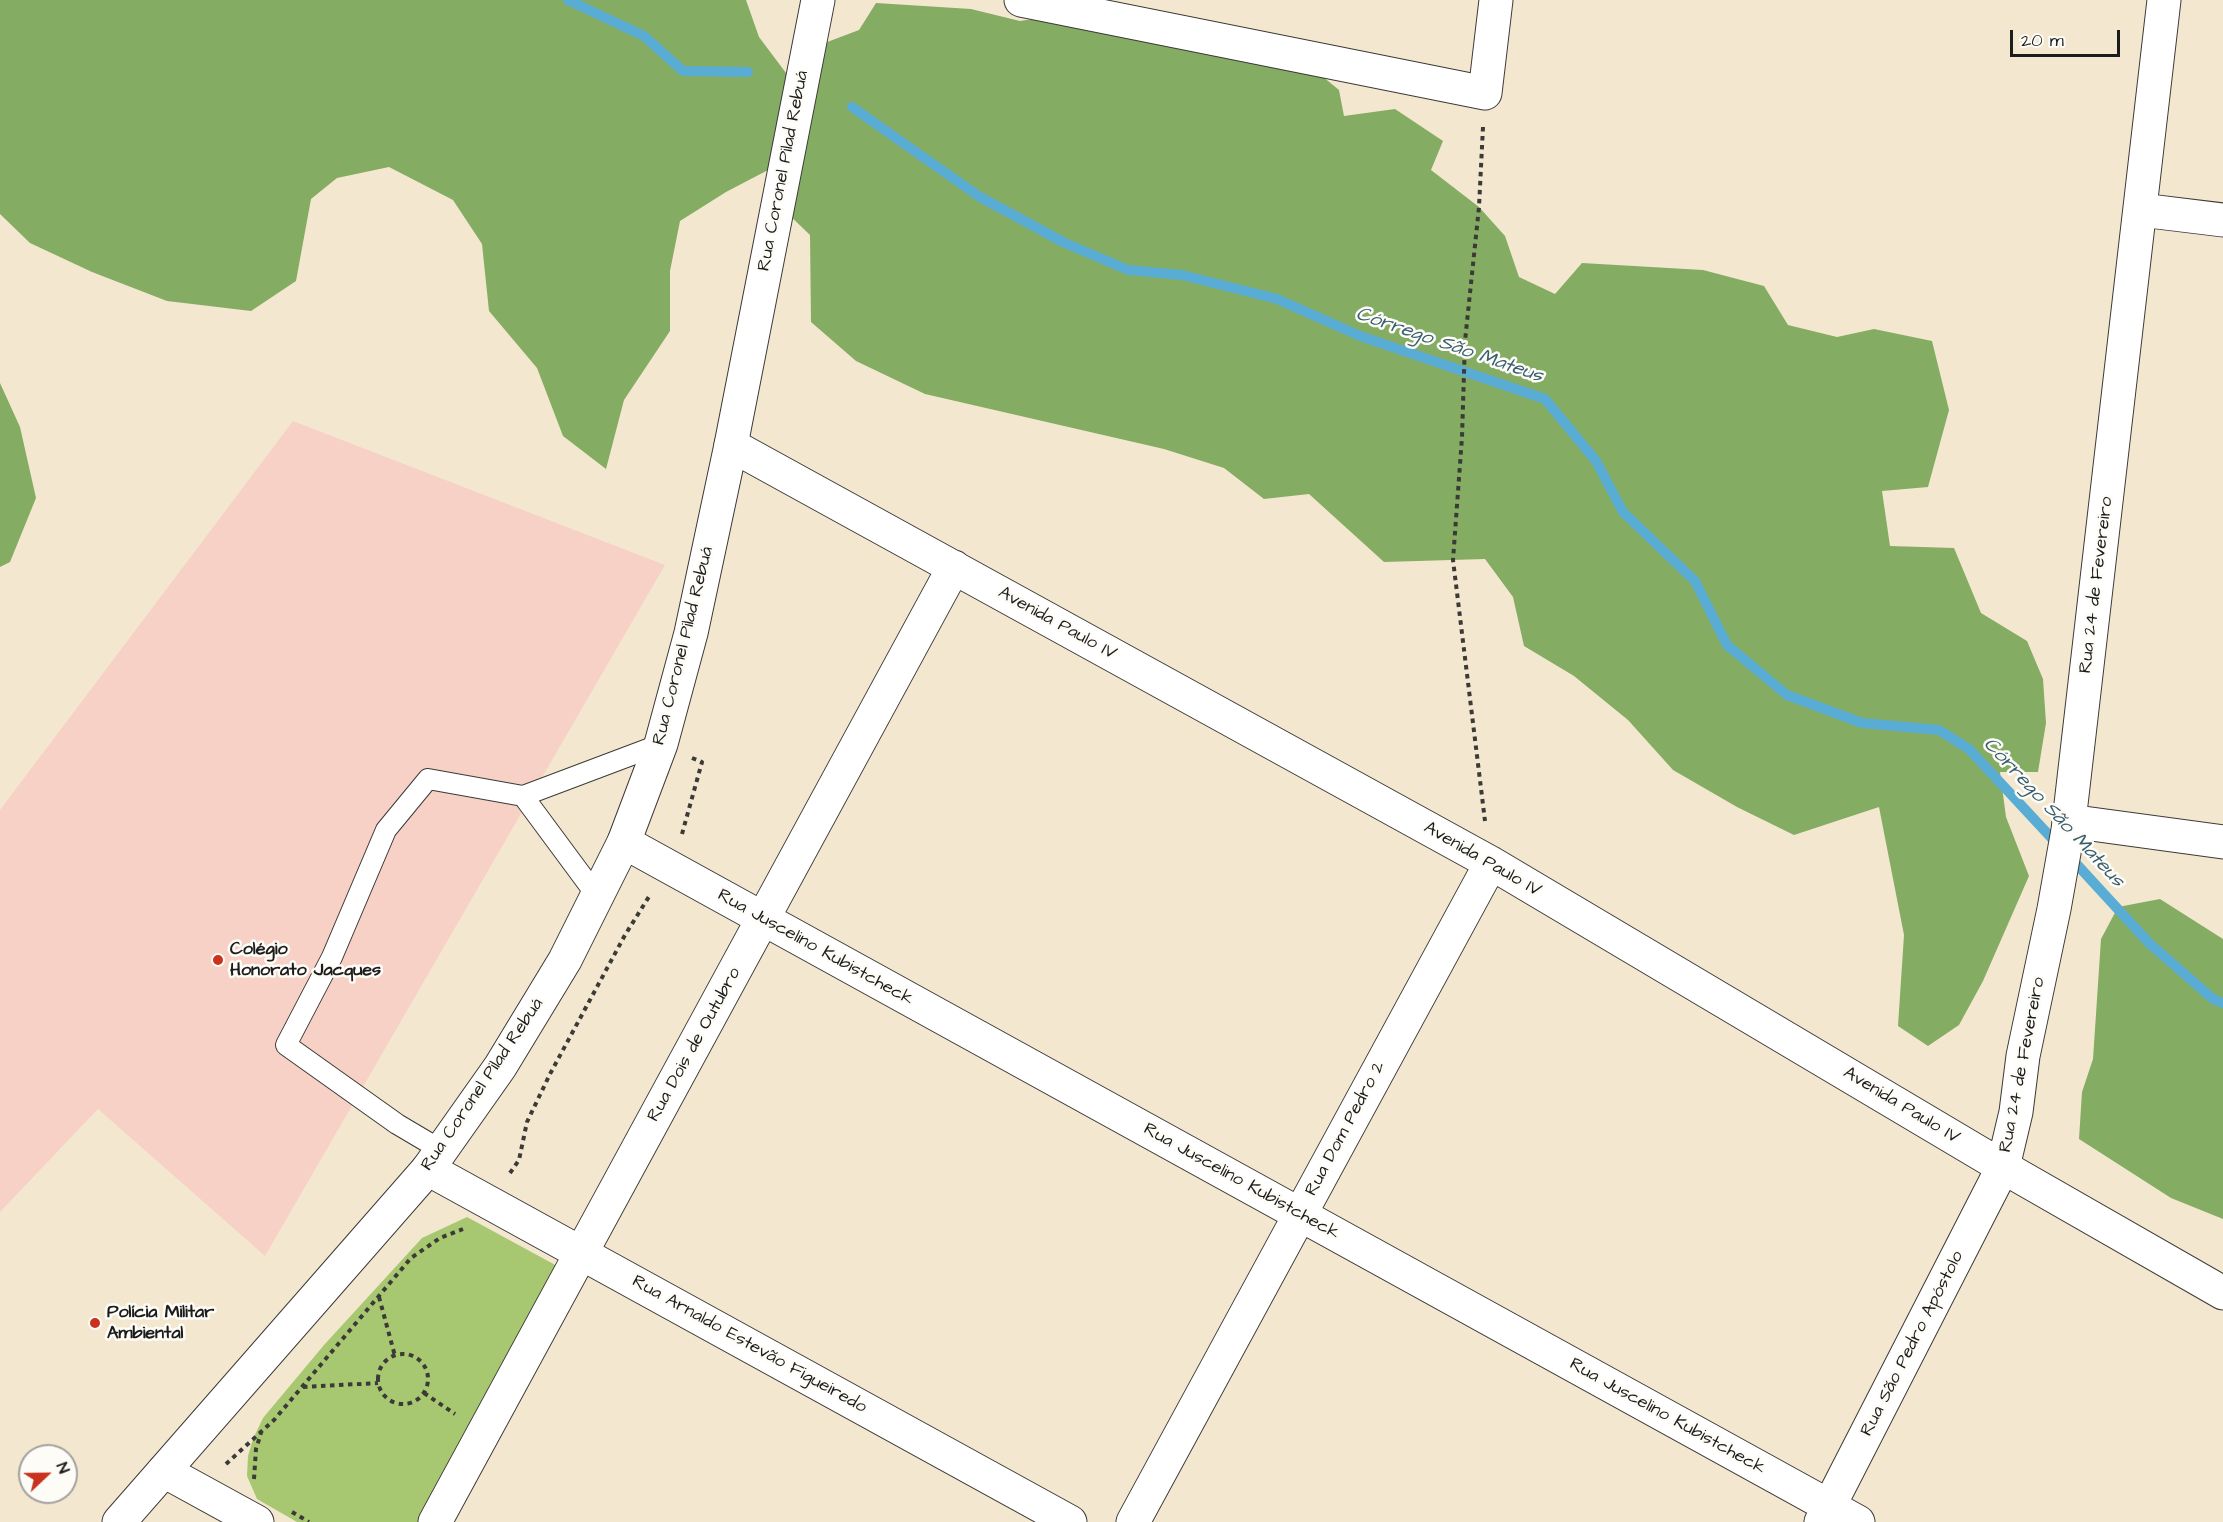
<!DOCTYPE html>
<html>
<head>
<meta charset="utf-8">
<style>
	body { margin:0 }
	#map { position:relative; width:2223px; height:1522px; overflow:hidden; background:#f4e7d0; font-family:"Architects Daughter",sans-serif }
	canvas { display:block }
	.north { position:absolute; left:18px; top:1444px; width:60px; height:60px; box-sizing:border-box; background:#fdfcf7; border:2px solid #a3a29f; border-radius:50%; rotate:68deg; font-size:16px; font-weight:700; line-height:24px; text-align:center; color:#1c1c1c }
	.north::after { content:''; display:block; margin:auto; width:21px; height:27px; background:#c8321e; clip-path:polygon(50% 0,100% 100%,50% 72%,0 100%) }
	.scale { position:absolute; left:2010px; top:30px; width:110px; height:27px; box-sizing:border-box; border:3px solid #1c1c1c; border-top:0; padding-left:8px; font-size:18px; line-height:21px; white-space:nowrap; color:#1c1c1c; -webkit-text-stroke:4px #fdfcf7; paint-order:stroke }
</style>
</head>
<body>
<div id="map">
<canvas width="2223" height="1522"></canvas>
<div class="north">N</div>
<div class="scale">20 m</div>
</div>
<script>
const ctx = document.querySelector('canvas').getContext('2d');
ctx.lineJoin = 'round';
function fill(path, color) {
  ctx.fillStyle = color;
  ctx.fill(path, 'evenodd');
}
function stroke(path, color, width, dash) {
  ctx.strokeStyle = color;
  ctx.lineWidth = width;
  ctx.lineCap = dash ? 'butt' : 'round';
  ctx.setLineDash(dash || []);
  ctx.stroke(path);
}
function drawText(font, color, halo, rows, align = 'center') {
  ctx.font = font + ' "Architects Daughter",sans-serif';
  ctx.lineWidth = 5;
  ctx.setLineDash([]);
  ctx.textBaseline = 'middle';
  ctx.strokeStyle = halo;
  ctx.fillStyle = color;
  for (const [text, x, y, turn = 0] of rows) {
    ctx.save();
    ctx.translate(x, y);
    ctx.rotate((+turn || 0) * Math.PI / 180);
    ctx.textAlign = isNaN(turn) ? turn : align;
    if (halo) ctx.strokeText(text, 0, 0);
    ctx.fillText(text, 0, 0);
    ctx.restore();
  }
}
fill(new Path2D(`
	M293,421L665,565L265,1256L98,1109L0,1212V810Z`), '#f7d1c6');
fill(new Path2D(`
	M467,1217L559,1267L418,1522H297L257,1499L247,1476L248,1456L253,1439L263,1418L324,1345L422,1238Z`), '#a7c871');
fill(new Path2D(`
	M0,0H746L759,37L792,81L770,169L726,192L680,221L670,271V331L624,400L606,469L563,436L537,368L489,311L482,244L453,200L389,167L337,178L311,199L296,281L251,311L167,301L92,272L30,243L0,214Z
	M876,3L971,9L1020,21L1059,15L1208,55L1311,67L1339,90L1344,116L1395,109L1443,141L1431,170L1479,207L1505,236L1519,277L1555,294L1582,263L1703,270L1764,286L1788,325L1837,337L1874,329L1932,341L1949,410L1928,487L1882,491L1890,546L1954,548L1981,613L2027,641L2043,679L2046,723L2038,772H2000L2006,817L2029,876L1983,981L1959,1025L1928,1046L1898,1026L1904,935L1879,807L1794,835L1737,807L1673,770L1628,720L1574,676L1524,646L1513,597L1485,559L1384,562L1309,494L1264,499L1224,468L1164,449L925,394L856,361L811,322L810,235L784,210L822,44L859,30Z
	M0,383L20,427L36,498L10,562L0,567Z
	M2160,899L2223,939V1219L2171,1198L2079,1139L2082,1092L2093,1059L2101,939L2118,907Z`), '#85ac63');
stroke(new Path2D(`
	M568,0L644,36L683,71L748,72
	M852,107L980,197L1065,243L1128,270L1182,275L1277,299L1360,336L1545,399L1596,461L1623,512L1695,581L1727,645L1787,695L1862,723L1939,730L1969,749L2059,846
	M2070,857L2149,943L2213,999L2223,1003`), '#59acd4', 10);
const lane = new Path2D(`
	M523,796L597,896
	M441,1150L397,1124L286,1045L332,957L386,830L428,779L523,796L661,744`);
const street = new Path2D(`
	M1021,0L1485,93L1496,0
	M2141,210L2223,220
	M731,445L1491,863L2003,1167L2223,1293
	M2069,821L2223,842
	M624,842L1858,1522
	M428,1169L1070,1522
	M435,1522L954,567
	M1133,1522L1491,863
	M1821,1522L2003,1167L2016,1112L2023,1056L2054,909L2068,830L2164,0`);
const secondary = new Path2D(`
	M164,1471L257,1522`);
const primary = new Path2D(`
	M119,1522L428,1169L500,1067L565,960L624,842L661,744L691,633L731,445L818,0`);
stroke(lane, '#3c3a37', 22);
stroke(street, '#3c3a37', 35);
stroke(secondary, '#3c3a37', 35);
stroke(primary, '#3c3a37', 35);
stroke(new Path2D(`
	M1483,127L1479,207L1465,341L1462,437L1453,560L1485,821
	M682,834L702,762L692,758
	M510,1173L519,1160L527,1122L550,1074L625,935L650,895
	M379,1297L395,1356
	M378 1379a25 25 0 1 1 50 0a25 25 0 1 1-50 0Z
	M303,1387L378,1383
	M424,1393L455,1414
	M226,1464L274,1420L411,1258L440,1238L463,1229
	M254,1479L256,1449L261,1433
	M292,1512L309,1522`), '#3c3a37', 4, [4.5, 4.5]);
stroke(lane, '#fff', 20);
stroke(street, '#fff', 33);
stroke(secondary, '#fff', 33);
stroke(primary, '#fff', 33);
for (const [x, y, r, color] of [
	[218,960,6,"#c8321e"],
	[95,1323,6,"#c8321e"]
]) {
  const dot = new Path2D();
  dot.arc(x, y, r, 0, 2 * Math.PI);
  ctx.fillStyle = color;
  ctx.fill(dot);
  stroke(dot, '#fdfcf7', 2);
}
drawText('18px', '#1c1c1c', '#fdfcf7', [
	["Rua Coronel Pilad Rebuá",784,171,-79],
	["Rua 24 de Fevereiro",2097,585,-83],
	["Avenida Paulo IV",1057,624,29],
	["Rua Coronel Pilad Rebuá",684,646,-76],
	["Avenida Paulo IV",1482,860,30],
	["Rua Juscelino Kubistcheck",815,948,29],
	["Rua Dois de Outubro",695,1045,-61],
	["Rua 24 de Fevereiro",2023,1065,-79],
	["Rua Coronel Pilad Rebuá",483,1085,-56],
	["Avenida Paulo IV",1901,1106,31],
	["Rua Dom Pedro 2",1346,1129,-62],
	["Rua Juscelino Kubistcheck",1241,1182,29],
	["Rua São Pedro Apóstolo",1913,1344,-63],
	["Rua Arnaldo Estevão Figueiredo",749,1345,29],
	["Rua Juscelino Kubistcheck",1667,1417,29]
]);
drawText('bold 18px', '#1c1c1c', '#fdfcf7', [
	["Colégio",230,950],
	["Honorato Jacques",230,971],
	["Polícia Militar",107,1313],
	["Ambiental",107,1334]
], 'left');
drawText('italic 20px', '#375d6f', '#fdfcf7', [
	["Córrego São Mateus",1449,346,19],
	["Córrego São Mateus",2053,813,47]
]);
</script>
</body>
</html>
